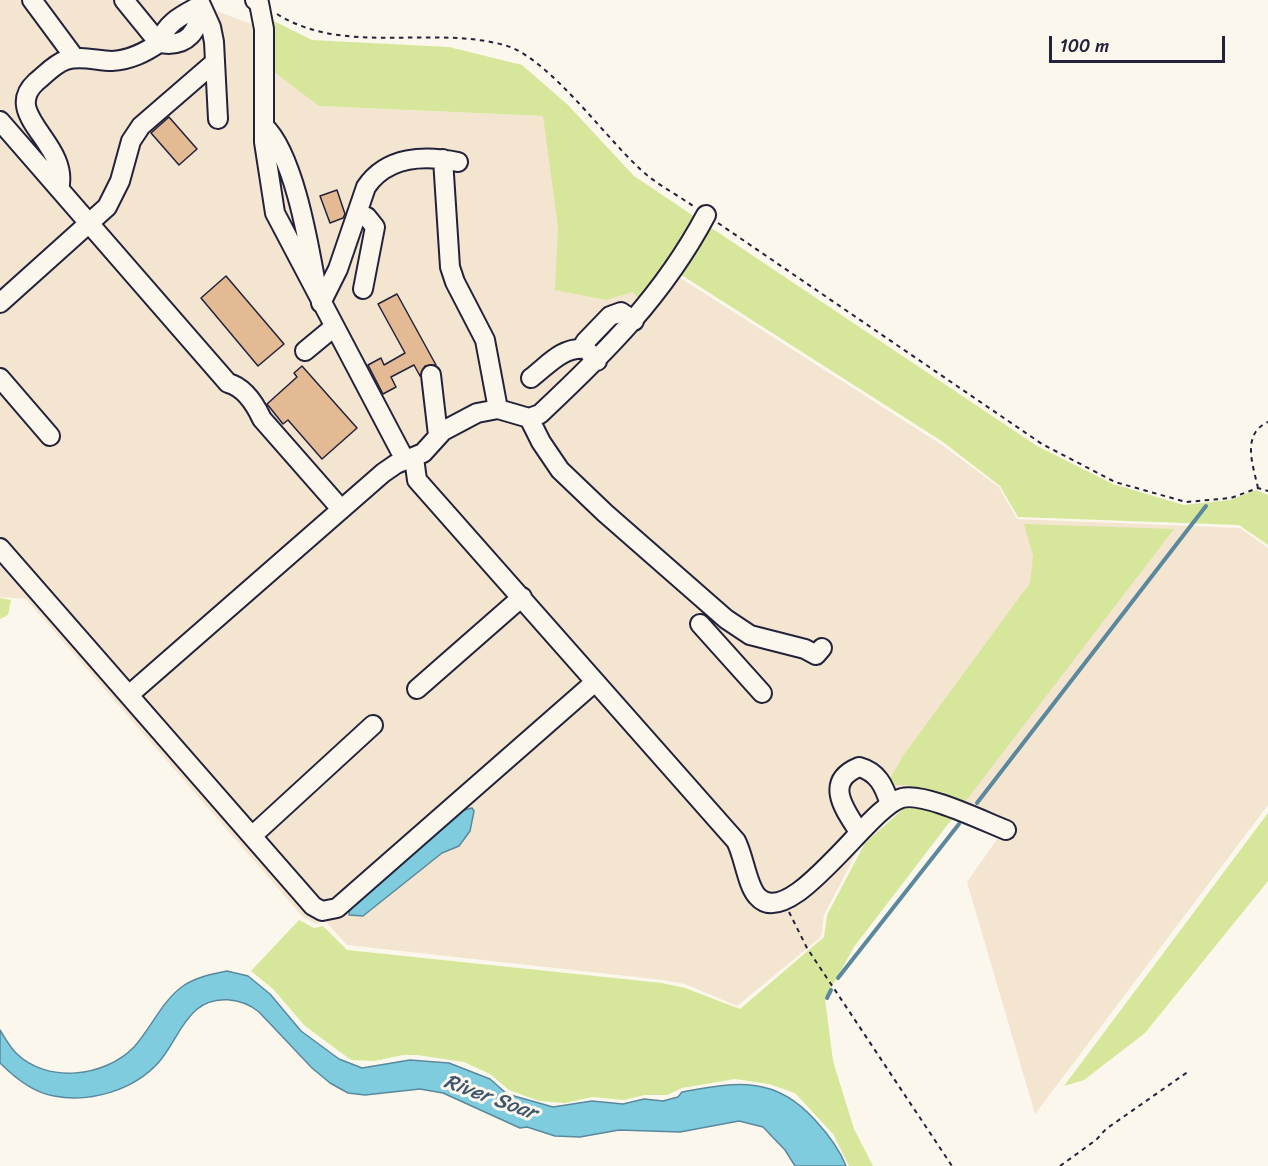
<!DOCTYPE html>
<html>
<head>
<meta charset="utf-8">
<style>
	body { margin:0 }
	#map { position:relative; width:1268px; height:1166px; overflow:hidden; background:#fbf7ec; font-family:Sriracha,sans-serif }
	canvas { display:block }
	.scale { position:absolute; left:1049px; top:36px; width:176px; height:27px; box-sizing:border-box; border:3px solid #22223b; border-top:0; padding-left:8px; font-size:18px; line-height:21px; white-space:nowrap; color:#22223b; -webkit-text-stroke:4px #fbf7ec; paint-order:stroke }
</style>
</head>
<body>
<div id="map">
<canvas width="1268" height="1166"></canvas>
<div class="scale">100 m</div>
</div>
<script>
const ctx = document.querySelector('canvas').getContext('2d');
ctx.lineJoin = 'round';
function fill(path, color) {
  ctx.fillStyle = color;
  ctx.fill(path, 'evenodd');
}
function stroke(path, color, width, dash) {
  ctx.strokeStyle = color;
  ctx.lineWidth = width;
  ctx.lineCap = dash ? 'butt' : 'round';
  ctx.setLineDash(dash || []);
  ctx.stroke(path);
}
function drawText(font, color, halo, rows, align = 'center') {
  ctx.font = font + ' Sriracha,sans-serif';
  ctx.lineWidth = 6;
  ctx.setLineDash([]);
  ctx.textBaseline = 'middle';
  ctx.strokeStyle = halo;
  ctx.fillStyle = color;
  for (const [text, x, y, turn = 0] of rows) {
    ctx.save();
    ctx.translate(x, y);
    ctx.rotate((+turn || 0) * Math.PI / 180);
    ctx.textAlign = isNaN(turn) ? turn : align;
    if (halo) ctx.strokeText(text, 0, 0);
    ctx.fillText(text, 0, 0);
    ctx.restore();
  }
}
fill(new Path2D(`
	M0,0H174L201,5L264,29L319,106L543,116L668,270L942,445L999,487L1017,519L1240,528L1268,548V805L1035,1114L967,882L1000,835L915,803L902,805L862,842L824,915L821,937L737,1006L685,984L663,980L347,945L324,920L316,924L303,917L26,599L0,597Z`), '#f4e5d1');
fill(new Path2D(`
	M270,19L312,40L449,47L522,65L568,105L634,176L1037,446L1113,484L1184,505L1230,500L1256,490L1268,495V545L1239,525L1018,517L1000,486L943,442L672,269L641,301L633,292L606,300L555,290L558,227L543,116L319,106L273,71Z
	M1024,524L1174,529L854,947L825,999L833,1061L854,1129L873,1166H849L833,1134L795,1093L769,1084L735,1079L682,1088L667,1095H645L624,1100L592,1097L565,1103L539,1101L509,1090L490,1074L464,1062L417,1055H403L374,1061L351,1060L305,1026L273,989L251,971L299,920L314,928L323,926L347,950L662,983L685,988L740,1009L824,937L827,915L865,843L904,808L909,785H895L889,780L903,756L1030,583L1033,556Z
	M0,598L11,600L8,615L0,619Z
	M1268,813V881L1145,1033L1084,1080L1064,1086Z`), '#d6e79b');
const water = new Path2D(`
	M472,808L474,811L470,831L459,846L442,853L363,916L349,915L350,908L460,811Z
	M227,971L248,976L270,994L301,1031L339,1059L362,1068L410,1060L449,1063L490,1079L507,1094L553,1107L592,1101L623,1104L644,1099L663,1101L678,1097L682,1092C737,1082 775,1075 815,1120C828,1134 839,1148 846,1166H795L785,1150L763,1127L739,1121L680,1132L619,1130L580,1137L555,1136L527,1127L520,1128L443,1093L420,1089L365,1095L348,1093L330,1083L312,1068L259,1012C242,998 214,994 196,1010C180,1024 173,1046 159,1062C134,1090 91,1103 54,1096C34,1093 14,1077 0,1063V1030C5,1038 10,1047 16,1053C47,1084 105,1077 134,1047C151,1028 162,1001 183,986C196,977 212,974 227,971Z`);
fill(water, '#80ccdf');
stroke(water, '#5a889d', 1.5);
stroke(new Path2D(`
	M977,803L1206,506
	M838,978L959,824
	M827,998L831,990`), '#5a889d', 4);
const building = new Path2D(`
	M169,117L197,149L179,165L151,133Z
	M337,190L345,214L343,218L330,223L320,196Z
	M226,276L284,344L258,366L201,298Z
	M397,294L436,365L425,366L420,376L414,365L391,377L396,387L383,394L368,365L381,358L384,365L405,353L378,304Z
	M302,366L357,428L322,459L288,420L283,424L267,404L297,377L294,373Z`);
fill(building, '#e3ba93');
stroke(building, '#22223b', 1.5);
const minor = new Path2D(`
	M32,0L75,58
	M124,0L159,43C188,48 199,31 201,5
	M255,0L259,3L264,29V142L275,213L405,460
	M201,5L211,27L214,42L218,119
	M0,121L228,383C244,387 255,404 262,419L341,509
	M264,126C293,153 308,240 315,279
	M443,159L450,267L455,282L485,340L498,409
	M59,189C71,144 0,115 36,82C45,75 54,64 66,60C81,55 97,61 112,61C130,60 144,53 159,43C166,22 183,15 201,5
	M357,213L367,217L375,227L363,289
	M0,303L107,207L120,181L131,141L141,126L215,62
	M321,303L338,269L366,187C387,156 425,155 458,162
	M305,351L334,327
	M597,361L586,349L585,342L610,316L621,312L634,321
	M431,375L438,435
	M0,378L50,436
	M531,378C548,365 563,346 586,349
	M529,418L541,442L560,470L605,513L726,619L750,635L805,649L816,655L822,648
	M414,458L417,480L736,841C744,856 747,885 757,896C790,934 869,806 902,798C924,792 983,821 1006,830
	M0,548L313,906L322,911L337,908L595,682
	M700,624L762,693
	M417,689L522,597
	M130,694L383,473L396,464L423,453L443,431L477,413L498,409L529,418L540,414C606,352 663,296 706,215
	M859,832C845,810 823,782 859,767C878,772 884,786 890,804
	M252,836L373,725`);
stroke(minor, '#22223b', 22);
stroke(new Path2D(`
	M277,14C344,56 430,25 504,45C550,57 609,144 648,176C662,187 679,196 693,206
	M718,223L1042,444L1115,482L1186,502L1231,498L1258,488L1268,491
	M1258,488C1253,465 1241,434 1268,422
	M789,912L807,948L952,1166
	M1060,1166L1096,1140L1106,1129L1189,1071`), '#22223b', 2, [4.5, 4.5]);
stroke(minor, '#fbf7ec', 18);
drawText('italic 21px', '#3e556c', '#fbf7ec', [
	["River Soar",490,1098,20]
]);
</script>
</body>
</html>
